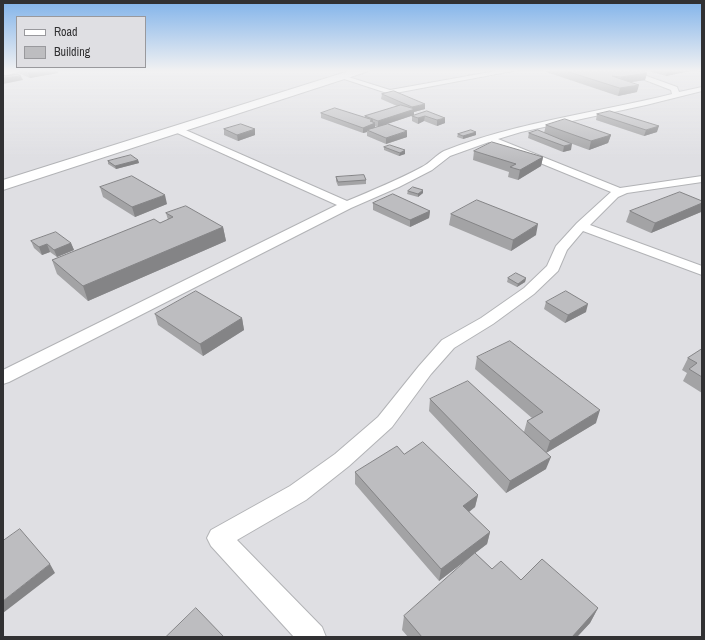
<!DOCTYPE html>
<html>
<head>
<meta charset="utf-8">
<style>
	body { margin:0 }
	#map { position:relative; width:705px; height:640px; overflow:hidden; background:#dfdfe3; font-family:"Archivo Narrow",sans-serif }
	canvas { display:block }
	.frame { position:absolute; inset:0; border:4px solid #313133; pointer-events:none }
	.legend { position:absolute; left:16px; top:16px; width:130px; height:52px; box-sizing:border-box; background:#dfdfe3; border:1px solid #99999d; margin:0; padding:5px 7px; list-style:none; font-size:12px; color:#313133 }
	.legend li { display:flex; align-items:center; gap:8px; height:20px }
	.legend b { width:20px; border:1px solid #99999d }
</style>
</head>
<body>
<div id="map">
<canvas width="705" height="640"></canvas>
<div class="frame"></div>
<ul class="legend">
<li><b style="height:5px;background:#fff"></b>Road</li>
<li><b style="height:11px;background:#bdbdc0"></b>Building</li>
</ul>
</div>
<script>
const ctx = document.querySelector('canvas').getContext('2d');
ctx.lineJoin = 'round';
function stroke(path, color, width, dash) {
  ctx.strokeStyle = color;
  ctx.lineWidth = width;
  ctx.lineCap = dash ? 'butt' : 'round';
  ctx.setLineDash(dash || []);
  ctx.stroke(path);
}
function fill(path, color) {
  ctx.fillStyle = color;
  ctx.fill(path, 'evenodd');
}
const street = new Path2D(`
	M10,70H26L3,76V72Z
	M501,70H518L390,94L338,77L342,75L390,90Z
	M619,70H630L677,87L679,92L702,87V91L646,105L521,132L498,139L620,188L702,176V182L627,193L618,197L590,225L702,266V275L583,231L567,250L558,271L534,294L493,324L454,348L431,374L392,427L349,466L306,500L237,540L322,627L326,637H294L211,546L207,538L211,530L290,486L335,454L378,417L419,366L442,340L481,318L524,288L547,266L556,246L577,223L611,192L489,142L450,156L432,170L399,187L351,208L9,382L3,384V370L337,205L175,132L173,130L175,128H181L347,201C373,190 398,180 422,167C430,163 436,155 444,151C517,122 596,113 672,94L671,90Z`);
const secondary = new Path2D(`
	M352,70H368L366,72L3,190V180Z`);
stroke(street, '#b2b3b6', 2);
stroke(secondary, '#b2b3b6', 2);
fill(street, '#fff');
fill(secondary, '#fff');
fill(new Path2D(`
	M19,70H57L58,73L30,78L20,74Z
	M540,70H640L647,73L645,80L631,82L637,92L618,96Z
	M648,70H690V71L666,76L648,71Z
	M695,70H702V72Z
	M382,94L425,109L414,112V115L378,127L375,126V127L407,137L386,144L367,136V132L363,133L321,118V113L365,118V116L397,106L381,99Z
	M427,111L445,123L437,126L424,121L418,124L412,121V116Z
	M597,114L657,132L644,136L596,120Z
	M546,125L611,135L608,143L589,150L567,142L571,150L563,152L528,138L529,133H544Z
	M224,129H255V135L238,141L224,135Z
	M476,132V135L463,139L457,137L458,134Z
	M384,147L405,150V154L399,156L384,150Z
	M474,151L543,157L541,166L518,180L508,177L509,172L473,160Z
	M138,160L139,163L116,169L108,164V161Z
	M336,177L366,180V184L338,186L336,181Z
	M100,187L167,204L135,217L103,197Z
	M408,191L423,193L418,197L407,194Z
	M702,201V209L701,212L651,233L626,222L630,211Z
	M373,203L430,211L429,218L410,227L373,210Z
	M166,213L223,227L226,241L88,301L57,274L52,260L168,220Z
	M451,214L536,235L511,251L449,225Z
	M31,241L71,243L74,250L57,257L50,252L42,255L34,248Z
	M508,278H526L525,282L517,287L507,282Z
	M546,302L586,312L565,323L544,309Z
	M155,314L242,318L244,330L203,356L158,325Z
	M702,349V393L683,381L687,373L682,370L688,358Z
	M477,357L596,423L546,453V469L506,493L429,411L430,399L524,432L527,421L532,418L475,369Z
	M404,454L478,495L475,507L469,512L490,532L487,544L475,553L492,569L598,608L590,623L577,637H408L402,630L404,616L473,555L439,581L355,484V472Z`), '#a3a3a5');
fill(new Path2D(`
	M44,70H57L58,73L30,78L28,73Z
	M672,70H690V71L666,76L668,71Z
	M647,73L645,80L619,84L621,77Z
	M21,76L23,80L3,84V78Z
	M639,85L637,92L618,96L620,88Z
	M425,104V109L414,112V115L378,127V121L412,110V107Z
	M425,116L424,121L418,124V118Z
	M445,118V123L437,126V120Z
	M373,120V124L375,123V129L367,130V132L363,133V128L370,121Z
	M659,126L657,132L644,136L646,130Z
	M255,129V135L238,141L237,135Z
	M407,131V137L386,144V138Z
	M476,132V135L463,139V136Z
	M611,135L608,143L589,150L591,141Z
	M572,144L571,150L563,152L564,146Z
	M405,150V154L399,156L400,153Z
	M543,157L541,166L518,180L520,170Z
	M138,160L139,163L116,169L115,166Z
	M423,190V193L418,197V194Z
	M165,195L167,204L135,217L132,207Z
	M702,203V209L701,212L651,233L655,223Z
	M430,211L429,218L410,227V220Z
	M538,224L536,235L511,251L513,240Z
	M223,227L226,241L88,301L83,286Z
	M71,243L74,250L57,257L54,250Z
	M47,244L50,252L42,255L39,247Z
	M526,278L525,282L517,287L518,284Z
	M588,304L586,312L565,323L568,315Z
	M242,318L244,330L203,356L200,344Z
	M600,410L596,423L546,453L550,441Z
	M551,457L546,469L506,493L510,481Z
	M478,495L475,507L461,518L463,506Z
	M490,532L487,544L439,581L441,569Z
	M50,564L55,573L3,613V601Z
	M598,608L590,623L577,637H572Z`), '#848486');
const building = new Path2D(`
	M22,70H44L28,73Z
	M563,70H603L599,71L605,70H640L647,73L621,77L612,76L639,85L620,88Z
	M3,74L5,76L18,74L21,76L3,78Z
	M394,91L425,104L412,107L382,94Z
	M401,105L415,109L378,121L365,116Z
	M335,108L373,120L370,121L375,123L363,128L321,113Z
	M427,111L445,118L437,120L425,116L418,118L412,116Z
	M610,111L659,126L646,130L597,114Z
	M565,119L611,135L591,141L546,125Z
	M241,124L255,129L237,135L224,129Z
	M388,124L407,131L386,138L367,130Z
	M471,130L476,132L463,136L458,134Z
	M538,130L572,144L564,146L529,133Z
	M492,142L543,157L520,170L510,167L516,164L474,151Z
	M390,145L405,150L400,153L384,147Z
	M131,155L138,160L115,166L108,161Z
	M364,175L366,180L338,182L336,177Z
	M132,176L165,195L132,207L100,187Z
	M413,187L423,190L418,194L408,191Z
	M680,192L702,201V203L655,223L630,211Z
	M393,194L430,211L410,220L373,203Z
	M477,200L538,224L513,240L451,214Z
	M186,206L223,227L83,286L52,260L154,219L160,223L173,217L166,213Z
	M56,232L71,243L54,250L47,244L39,247L31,241Z
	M516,273L526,278L518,284L508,278Z
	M196,291L242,318L200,344L155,314Z
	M566,291L588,304L568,315L546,302Z
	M510,341L600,410L550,441L527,421L543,412L477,357Z
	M702,349V377L689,369L697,363L688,358Z
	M468,381L551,457L510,481L430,399Z
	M423,442L478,495L463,506L490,532L441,569L355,472L397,446L404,454Z
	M20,529L50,564L3,601V541Z
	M475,553L492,569L501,561L521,580L542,559L598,608L572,637H422L404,616Z
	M196,608L224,637H166Z`);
fill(building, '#bdbdc0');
stroke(building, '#848486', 1);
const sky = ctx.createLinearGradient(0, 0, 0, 160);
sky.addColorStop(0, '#81b3ea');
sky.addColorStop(0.44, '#f1f1f2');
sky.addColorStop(1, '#f1f1f200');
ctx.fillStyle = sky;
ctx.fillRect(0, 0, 705, 160);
</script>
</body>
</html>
